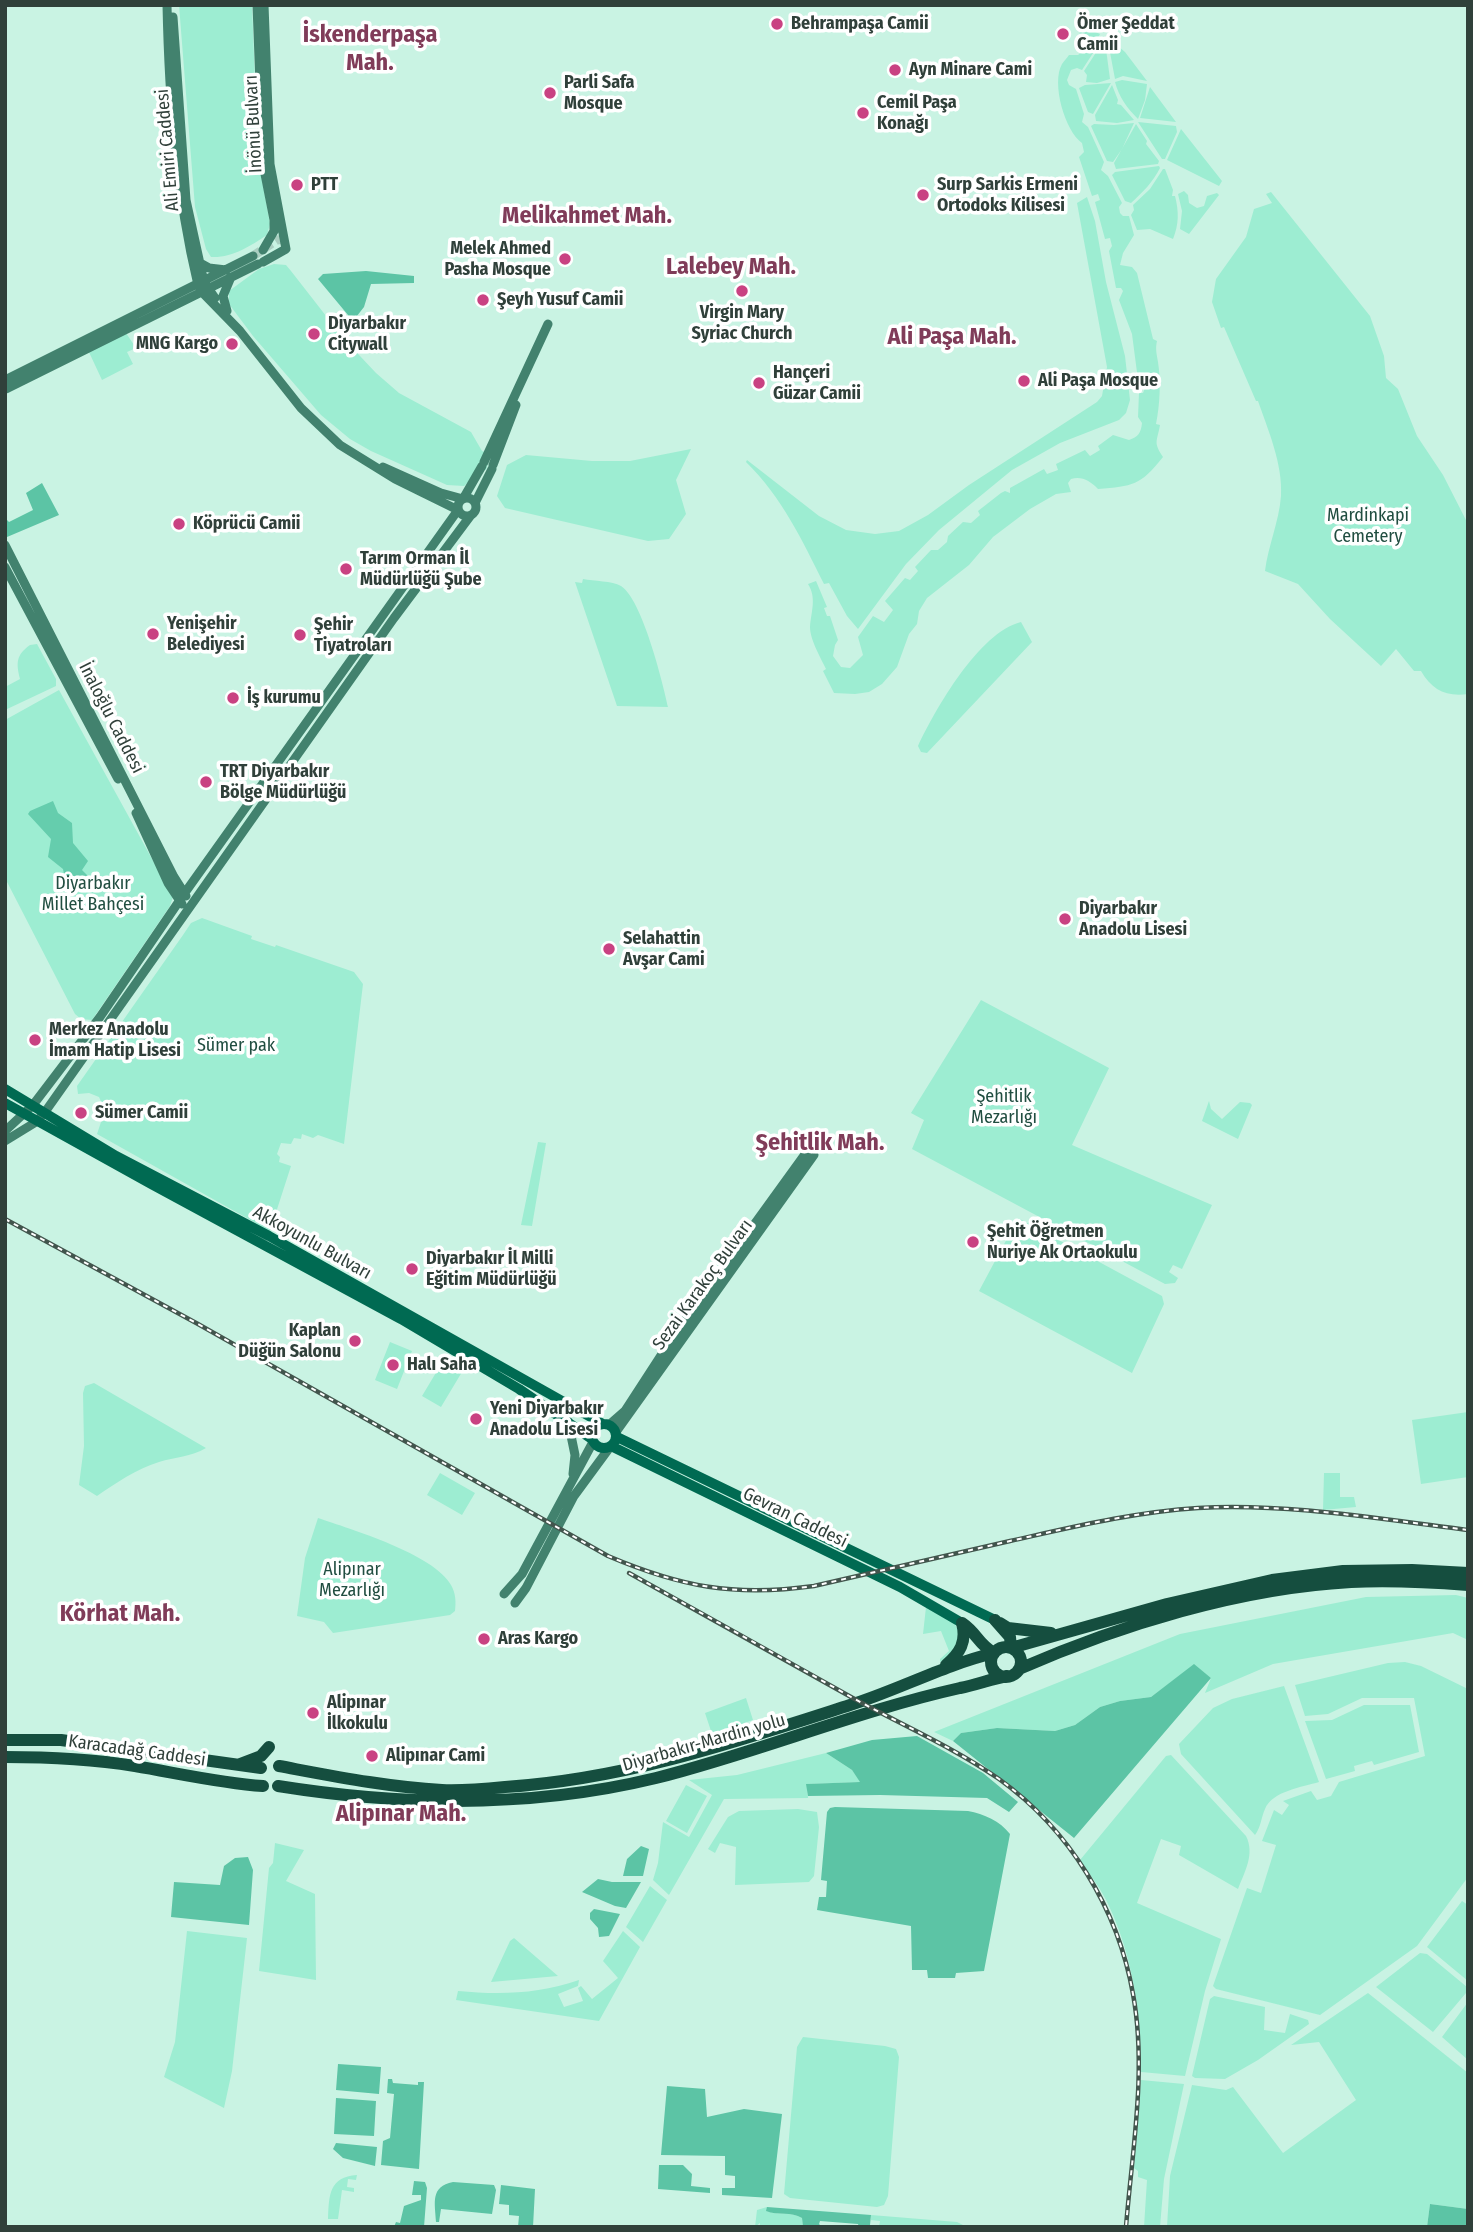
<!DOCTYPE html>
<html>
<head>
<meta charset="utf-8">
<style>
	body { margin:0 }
	#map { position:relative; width:1473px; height:2232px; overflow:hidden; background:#c9f3e3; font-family:"Fira Sans Condensed",sans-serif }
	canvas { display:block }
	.frame { position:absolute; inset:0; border:7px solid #30403a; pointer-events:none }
</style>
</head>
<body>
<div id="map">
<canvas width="1473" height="2232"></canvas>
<div class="frame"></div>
</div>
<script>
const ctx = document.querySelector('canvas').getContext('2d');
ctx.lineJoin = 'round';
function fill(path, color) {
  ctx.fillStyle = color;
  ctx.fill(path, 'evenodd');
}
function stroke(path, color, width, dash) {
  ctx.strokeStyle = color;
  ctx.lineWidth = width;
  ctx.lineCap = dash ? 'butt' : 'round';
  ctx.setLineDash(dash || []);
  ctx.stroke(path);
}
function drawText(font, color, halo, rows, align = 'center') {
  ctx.font = font + ' "Fira Sans Condensed",sans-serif';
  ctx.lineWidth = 7;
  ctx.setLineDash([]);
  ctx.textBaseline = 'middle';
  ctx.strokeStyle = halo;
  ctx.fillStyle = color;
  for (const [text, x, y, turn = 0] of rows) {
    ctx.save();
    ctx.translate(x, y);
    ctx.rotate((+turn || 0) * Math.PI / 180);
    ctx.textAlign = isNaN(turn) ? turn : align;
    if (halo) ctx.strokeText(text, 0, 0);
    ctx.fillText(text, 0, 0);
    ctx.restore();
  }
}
fill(new Path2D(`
	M179,5H252L258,157L270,224L267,235C250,246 233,258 211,257L206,249L195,207Z
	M1084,27L1100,34L1095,44V50L1082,70L1077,68L1071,70L1067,80L1069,85L1076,89L1084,114L1082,122L1088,127L1104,162L1101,170L1108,176L1122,203L1119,207L1120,213L1123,216H1129L1134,235L1123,253L1120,265L1132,267L1137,273L1153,339L1157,341C1155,349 1157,355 1158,362C1161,382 1160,404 1156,424L1160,425C1157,442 1153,442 1163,457C1140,486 1133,486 1098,489C1090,481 1082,476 1071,479L1068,483L1071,492L1056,494L1030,509L993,537L969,565L927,598L919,611L917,624L909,634L897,667L882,684L869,692L855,694L834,693L823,671L826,669C821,658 810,640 810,627C811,612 817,598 808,584L816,581L827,607L824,608L827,616H830L838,640L835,645L833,656L841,667L850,668L863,655L858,637L873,616L884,622L893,610L885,601L905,578L910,580L918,571L915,567L931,550H938L947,542L948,536L963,522L971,523L980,515L978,511L1001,493L1005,491L1010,493V488L1044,469L1047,474L1058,470L1056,464L1085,450L1090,456L1100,450L1098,446L1113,435L1129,440C1138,437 1141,433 1142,423L1138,417L1139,393H1143C1145,389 1146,384 1143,380H1138L1132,334L1119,300L1123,291L1121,288H1116L1109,251L1112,246L1110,238L1105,239L1095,202L1100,200L1098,194L1092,196L1079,157L1084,152L1082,143C1065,131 1051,83 1062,64C1064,61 1067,58 1069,55H1078L1083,51V43L1076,39Z
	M1112,41L1125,52L1147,81L1123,76L1115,79L1109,47Z
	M1106,49L1110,79L1097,83L1086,82L1087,75L1084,71L1097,51Z
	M1122,80L1147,84L1145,100L1138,119C1127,108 1119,97 1115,82Z
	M1111,83L1093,114L1088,112L1079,88L1085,85Z
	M1112,85L1118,100L1117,104L1121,105L1134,120L1117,123L1096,121L1095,115Z
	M1150,87L1176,122L1140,118Z
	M1138,122L1176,126L1177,132L1165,159H1162Z
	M1134,123L1122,149L1113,162L1107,161L1091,126L1094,124L1114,125Z
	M1136,124L1147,141L1146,144L1159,161L1158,164L1116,169L1114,163Z
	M1181,129L1222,181L1219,186L1167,160Z
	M1159,166L1160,168C1153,182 1143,192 1131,203L1125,201L1112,175L1115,172Z
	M1163,169H1165L1173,190L1172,196H1175C1179,212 1179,224 1173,239L1150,229L1137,230L1131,215L1134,210L1133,205L1150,189Z
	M1184,191L1188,195L1189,203L1197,208L1204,206L1207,196L1217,193L1219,195L1189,234L1180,229L1182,211L1178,194Z
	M1271,192L1370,316L1384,356L1386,378L1398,389L1417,436L1443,475L1468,524V694C1446,697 1432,690 1421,671H1414L1396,649L1381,666L1330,619L1298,584L1265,571C1268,546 1279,522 1281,496C1283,464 1268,430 1258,401H1256L1224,327L1221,328L1212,302L1216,279L1246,237L1254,209L1272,203L1266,194Z
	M1087,197L1095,221L1106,282L1125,356L1130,400L1126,413L1119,420L1060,443L1012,470L939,530L906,564L858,629L847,616L829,583L824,584C802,540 782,497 746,462L747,460L819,516L846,530L875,534L899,531L928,515L969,485L1097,402L1102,396L1107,367L1077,203Z
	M274,264L286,265L291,271L344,339L376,373L399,393L471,432L482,451L491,455L486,470H483L464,486L447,485L371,451L350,439L321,415L253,336L229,304V291L259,269Z
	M126,333L136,348L127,352L133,364L102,380L88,350Z
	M691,449L676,480L686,514L669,539L648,541L505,508L497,496L507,465L526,455L592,461H630Z
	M583,579C594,581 612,581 621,586C642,599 663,683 668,707L617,706L575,582L582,583Z
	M1021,622L1032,642L927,753L921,752L918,746C935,710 979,632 1021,622Z
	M37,644L56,679V686L5,710V687L20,679C16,663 16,655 30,645Z
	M59,690L173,897L170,906L92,1020L81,1019L75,1014L5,878V720Z
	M202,918L252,936L251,939L275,947L276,945L354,972L363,984L344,1144L318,1135L313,1138L302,1134L301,1139L294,1138L291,1144L281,1143L277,1154L280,1157L279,1162L291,1166L270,1231L97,1134L105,1110L99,1097L89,1093L78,1094L77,1086L183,935L191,923Z
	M981,1000L1109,1068L1072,1145L1212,1205L1182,1269L1173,1265L1169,1272L1178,1278L1175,1283L1165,1284L912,1149L924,1120L911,1113Z
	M1209,1101L1211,1109L1222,1119L1240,1102L1250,1103L1252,1105L1238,1139L1202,1121Z
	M538,1142L546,1143L532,1226L521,1225Z
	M1018,1218L1162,1296L1164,1304L1132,1373L979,1291Z
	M390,1342L412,1351L397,1389L375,1380Z
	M443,1361L462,1372L441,1407L422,1396Z
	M94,1383L206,1448C191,1457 175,1457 159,1462C136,1469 116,1483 97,1496L79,1485L84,1446L83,1393L85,1386Z
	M1468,1412V1477L1421,1484L1412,1420Z
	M440,1473L475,1493L462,1515L427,1495Z
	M1324,1473H1340V1497H1354L1356,1507L1323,1510Z
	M318,1518C350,1529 434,1554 451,1585C456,1594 456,1602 455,1611L450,1615L333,1633L324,1622L297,1616L305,1558Z
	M1456,1595L1468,1598V1640L1453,1633L1273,1664L1205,1693L1211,1678L1194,1665L1151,1697L1120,1701L1100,1707L1075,1725L1055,1731L997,1728L961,1733L953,1741L934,1732L1180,1634L1366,1597Z
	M926,1607L954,1623L960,1633L952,1655L940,1662V1659L949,1651L941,1631L923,1634Z
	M1405,1662L1421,1666L1468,1689V1877L1417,1946L1320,2015L1216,1989L1213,1986L1247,1888L1261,1893L1276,1845L1262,1841L1274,1810L1282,1815L1289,1805L1283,1801L1311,1791L1317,1800L1331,1796L1339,1782L1425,1756L1414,1698H1362L1328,1714L1305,1716L1295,1685L1388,1663Z
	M1284,1686L1319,1782C1303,1787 1272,1791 1265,1809C1261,1818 1261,1827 1255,1835L1181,1754L1179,1744L1213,1708L1232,1699Z
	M746,1698L753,1720L712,1734L705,1713Z
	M1364,1705H1410L1419,1752L1374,1765L1372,1761L1354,1766L1355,1771L1326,1779L1305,1721L1332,1720Z
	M826,1753L852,1770L861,1782L807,1784L808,1798L724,1799L669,1895L653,1880L658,1863L663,1822L689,1837L712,1795L689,1780L737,1775Z
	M1171,1755L1246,1836C1255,1854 1245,1871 1238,1889L1179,1855L1181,1846L1161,1839L1137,1903L1221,1939L1205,1991L1185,2076L1141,2072C1141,2016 1133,1957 1109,1906C1102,1890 1090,1875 1080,1860L1166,1756Z
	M686,1785L707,1796L687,1833L666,1821Z
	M798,1809L817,1812L819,1827L814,1876L809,1882L735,1885L736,1847L720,1843L715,1853L708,1849L728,1817L739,1811Z
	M275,1843L304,1850L286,1881L315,1894L316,1980L259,1971L269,1868L273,1863Z
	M650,1886L667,1900L643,1942L626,1927Z
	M1462,1901L1468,1905V1981L1427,1947Z
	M187,1931L247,1938L232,2071L224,2108L164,2077L175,2042Z
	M623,1931L640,1947L599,2021L456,2000L458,1991C500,1995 539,1994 579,1980L578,1986L558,1994L564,2007L583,2001L578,1988L581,1986L592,1999L618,1978L603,1961Z
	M514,1938L558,1976L491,1982L510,1941Z
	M1420,1953L1427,1954L1467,1987L1466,1993L1433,2032L1376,1987Z
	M1368,1993L1468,2073V2209L1430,2204L1427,2227H1167L1170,2176L1192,2085L1226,2090L1233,2087L1283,2153L1356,2100L1319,2042L1291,2045Z
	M1214,1996L1265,2007L1264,2030L1285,2033L1290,2014L1308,2020L1309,2024L1258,2060L1225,2079L1195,2078L1192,2076L1210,1999Z
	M1468,2002V2060L1442,2037Z
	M803,2037L885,2046L896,2049L899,2057L888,2196L884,2205L877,2207L790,2198L784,2194L797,2047Z
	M1141,2080L1184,2084L1164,2179L1160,2227H1144L1147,2180L1138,2177V2171L1134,2168Z
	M357,2175L356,2180L348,2179L347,2187L354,2188V2192L342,2190L338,2219H328C329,2195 329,2177 357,2175Z
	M767,2207V2211C778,2216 791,2211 802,2218L803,2227H760V2223L755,2227L757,2210Z
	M871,2215L957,2222L967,2227H879L880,2221L871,2220Z`), '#9dedd2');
fill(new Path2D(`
	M366,271L414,276V283L371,284L364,307L353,321L318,279L323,274Z
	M42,483L59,515L7,537L5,518L9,522L33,510L26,493Z
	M1194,1664L1211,1678L1074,1838L953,1741L961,1733L997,1728L1055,1731L1075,1725L1100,1707L1120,1701L1151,1697Z
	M917,1736L983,1773L1018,1802L1009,1812L987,1798L880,1795L808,1796L806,1784L860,1782L852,1770L826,1753L872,1740Z
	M835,1807L968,1811C984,1814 1000,1821 1010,1834L984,1971L956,1973L955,1978H928L927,1970H912L911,1926L817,1910L819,1897H826L827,1881L821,1880L827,1812L830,1808Z
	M641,1846L649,1849L643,1876H623L627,1859Z
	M248,1857L253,1870L249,1925L171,1917L174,1882L220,1885L224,1866L235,1858Z
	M598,1879L612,1882H641L626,1908L615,1906L582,1892Z
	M594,1909L620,1914L609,1936L599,1937L598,1928L590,1919V1913Z
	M338,2064L381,2067L379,2094L336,2090Z
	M388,2079H392L393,2083L418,2085V2082H424L419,2169L381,2165L383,2141L390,2138L394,2094L387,2093Z
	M667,2086L705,2089L707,2117L744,2109L782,2114L772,2198L722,2195V2188H735V2176L725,2175V2156L661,2155Z
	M336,2098L376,2101L374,2136L334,2134Z
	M336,2143L377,2147L375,2166L343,2158L333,2149Z
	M659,2165H683L692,2174L691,2186L710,2188V2193L658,2189Z
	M414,2181L425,2182L427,2188L424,2227H394L396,2222L400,2223L404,2206L421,2200V2195H412Z
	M453,2182L494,2185L496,2190L492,2214L441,2209L439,2222H436C435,2202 430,2187 453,2182Z
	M501,2185L535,2189L533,2227H518L519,2216L509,2215V2205L499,2204Z
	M1430,2204L1468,2209V2227H1427Z
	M767,2207L871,2215L870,2225L859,2227L858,2224L820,2221L819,2224L822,2227H803L802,2218C791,2211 778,2216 766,2211Z`), '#5cc4a5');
fill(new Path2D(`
	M53,801L58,813L72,823L73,843L88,861L82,870L92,880L70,890L67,888L63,869L48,857L51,839L28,814L30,811Z`), '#65cdad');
stroke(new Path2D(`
	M253,256L277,240L286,239`), '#aacfc1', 9, [9, 4.5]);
stroke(new Path2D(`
	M257,5L263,164L274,220V231L263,250
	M173,17L186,200L204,282L215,298
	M263,262L286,249L270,164L264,5
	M200,263L209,268L226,270
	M227,311L223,296L231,277
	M5,380L253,256
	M6,389L258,264
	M484,462L548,324
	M493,465L516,405
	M383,467L441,493L463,499L482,466
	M458 507a9 9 0 1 1 18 0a9 9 0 1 1-18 0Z
	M475,503L492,469
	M5,545L174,877L186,896
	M5,567L118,779
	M136,813L168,883L182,904
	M5,1131L33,1105L100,1017L184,894L458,510L395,479L340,445L301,408L240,331L202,292L198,285C176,193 169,99 167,5
	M5,1141L36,1122L45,1112L394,618L471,515
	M568,1421L575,1455L573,1474
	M609,1425L625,1411L675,1334L806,1153
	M616,1432L814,1155
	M504,1594L522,1574L593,1442
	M515,1603L526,1588L574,1496L610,1447`), '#42826e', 9);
stroke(new Path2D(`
	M5,1089L116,1156L269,1236L603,1424
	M5,1103L151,1184L401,1319L519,1389L592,1439
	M592 1436a12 12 0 1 1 24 0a12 12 0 1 1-24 0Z
	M617,1437L995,1620
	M611,1446L900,1587L962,1623`), '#006a52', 10);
stroke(new Path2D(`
	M995,1620L1010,1637L1011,1648L1167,1604L1272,1580L1343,1571L1412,1570L1468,1573
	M962,1623C977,1633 978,1644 994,1653
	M1000,1623L1008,1628L1051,1633
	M991 1662a15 15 0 1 1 30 0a15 15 0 1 1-30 0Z
	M946,1665C960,1653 967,1642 962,1623
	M1019,1669C1120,1625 1240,1588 1351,1582C1390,1580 1429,1582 1468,1585
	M5,1740H61L261,1768
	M5,1757C49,1757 91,1759 135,1766C177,1773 220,1783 263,1786
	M240,1764L261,1756L269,1747
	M279,1766C333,1776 387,1787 442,1790C463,1791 484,1789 505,1787C626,1779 735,1742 850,1705C898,1690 944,1665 994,1653
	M278,1786C403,1806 533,1808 656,1778C759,1752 857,1711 960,1688C976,1685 991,1679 1007,1676`), '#154e3f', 12);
const rail = new Path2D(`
	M5,1219L198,1324L608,1556C681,1587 734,1597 814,1586C879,1571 945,1556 1010,1541C1073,1527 1134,1512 1198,1508C1288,1503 1379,1519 1468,1530
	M629,1573C703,1614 777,1655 851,1697C900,1724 953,1747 999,1779C1070,1830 1118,1909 1133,1994C1147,2070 1132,2151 1126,2227`);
stroke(rail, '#42554d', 4.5);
stroke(rail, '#fff', 2, [5]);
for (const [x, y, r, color] of [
	[777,24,7,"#c94282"],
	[1063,34,7,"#c94282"],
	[895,70,7,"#c94282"],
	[550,93,7,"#c94282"],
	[863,113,7,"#c94282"],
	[297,185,7,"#c94282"],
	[923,195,7,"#c94282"],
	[565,259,7,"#c94282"],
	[742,291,7,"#c94282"],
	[483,300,7,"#c94282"],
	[314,334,7,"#c94282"],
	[232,344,7,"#c94282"],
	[1024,381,7,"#c94282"],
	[759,383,7,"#c94282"],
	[179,524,7,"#c94282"],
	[346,569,7,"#c94282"],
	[153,634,7,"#c94282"],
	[300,635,7,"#c94282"],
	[233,698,7,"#c94282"],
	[206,782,7,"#c94282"],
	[1065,919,7,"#c94282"],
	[609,949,7,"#c94282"],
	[35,1040,7,"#c94282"],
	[81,1113,7,"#c94282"],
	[973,1242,7,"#c94282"],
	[412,1269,7,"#c94282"],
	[355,1341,7,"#c94282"],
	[393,1365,7,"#c94282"],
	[476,1419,7,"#c94282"],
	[484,1639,7,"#c94282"],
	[313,1713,7,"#c94282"],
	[372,1756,7,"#c94282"]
]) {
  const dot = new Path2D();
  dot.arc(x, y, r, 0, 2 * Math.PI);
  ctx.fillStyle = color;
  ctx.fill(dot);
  stroke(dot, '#fff', 2.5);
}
drawText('bold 18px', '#30403a', '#fff', [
	["Behrampaşa Camii",791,24],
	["Ömer Şeddat",1077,24],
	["Camii",1077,45],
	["Ayn Minare Cami",909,70],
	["Parli Safa",564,83],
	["Mosque",564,104],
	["Cemil Paşa",877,103],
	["Konağı",877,124],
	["PTT",311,185],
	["Surp Sarkis Ermeni",937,185],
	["Ortodoks Kilisesi",937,206],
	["Melek Ahmed",551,249,"right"],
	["Pasha Mosque",551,270,"right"],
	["Şeyh Yusuf Camii",497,300],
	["Virgin Mary",742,313,"center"],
	["Syriac Church",742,334,"center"],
	["Diyarbakır",328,324],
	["Citywall",328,345],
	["MNG Kargo",218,344,"right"],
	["Hançeri",773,373],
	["Güzar Camii",773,394],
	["Ali Paşa Mosque",1038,381],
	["Köprücü Camii",193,524],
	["Tarım Orman İl",360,559],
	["Müdürlüğü Şube",360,580],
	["Yenişehir",167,624],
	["Belediyesi",167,645],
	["Şehir",314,625],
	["Tiyatroları",314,646],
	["İş kurumu",247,698],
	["TRT Diyarbakır",220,772],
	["Bölge Müdürlüğü",220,793],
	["Diyarbakır",1079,909],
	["Anadolu Lisesi",1079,930],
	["Selahattin",623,939],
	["Avşar Cami",623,960],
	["Merkez Anadolu",49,1030],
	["İmam Hatip Lisesi",49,1051],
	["Sümer Camii",95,1113],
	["Şehit Öğretmen",987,1232],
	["Nuriye Ak Ortaokulu",987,1253],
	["Diyarbakır İl Milli",426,1259],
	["Eğitim Müdürlüğü",426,1280],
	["Kaplan",341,1331,"right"],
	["Düğün Salonu",341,1352,"right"],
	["Halı Saha",407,1365],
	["Yeni Diyarbakır",490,1409],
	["Anadolu Lisesi",490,1430],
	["Aras Kargo",498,1639],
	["Alipınar",327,1703],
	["İlkokulu",327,1724],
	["Alipınar Cami",386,1756]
], 'left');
drawText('18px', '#30403a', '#fff', [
	["İnönü Bulvarı",254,124,-93],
	["Ali Emiri Caddesi",168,150,-95],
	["İnaloğlu Caddesi",111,718,63],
	["Akkoyunlu Bulvarı",312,1243,29],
	["Sezai Karakoç Bulvarı",703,1285,-54],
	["Gevran Caddesi",795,1518,26],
	["Diyarbakır-Mardin yolu",704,1743,-16],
	["Karacadağ Caddesi",137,1751,8]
]);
drawText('18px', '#214e41', '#fff', [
	["Mardinkapi",1368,516],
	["Cemetery",1368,537],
	["Diyarbakır",93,884],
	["Millet Bahçesi",93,905],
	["Sümer pak",236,1046],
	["Şehitlik",1004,1097],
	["Mezarlığı",1004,1118],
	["Alipınar",352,1570],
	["Mezarlığı",352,1591]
]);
drawText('bold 24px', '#803c59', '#fff', [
	["İskenderpaşa",370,35],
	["Mah.",370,63],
	["Melikahmet Mah.",587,216],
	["Lalebey Mah.",731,267],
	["Ali Paşa Mah.",952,337],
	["Şehitlik Mah.",820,1143],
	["Körhat Mah.",120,1614],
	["Alipınar Mah.",401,1814]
]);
</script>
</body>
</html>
